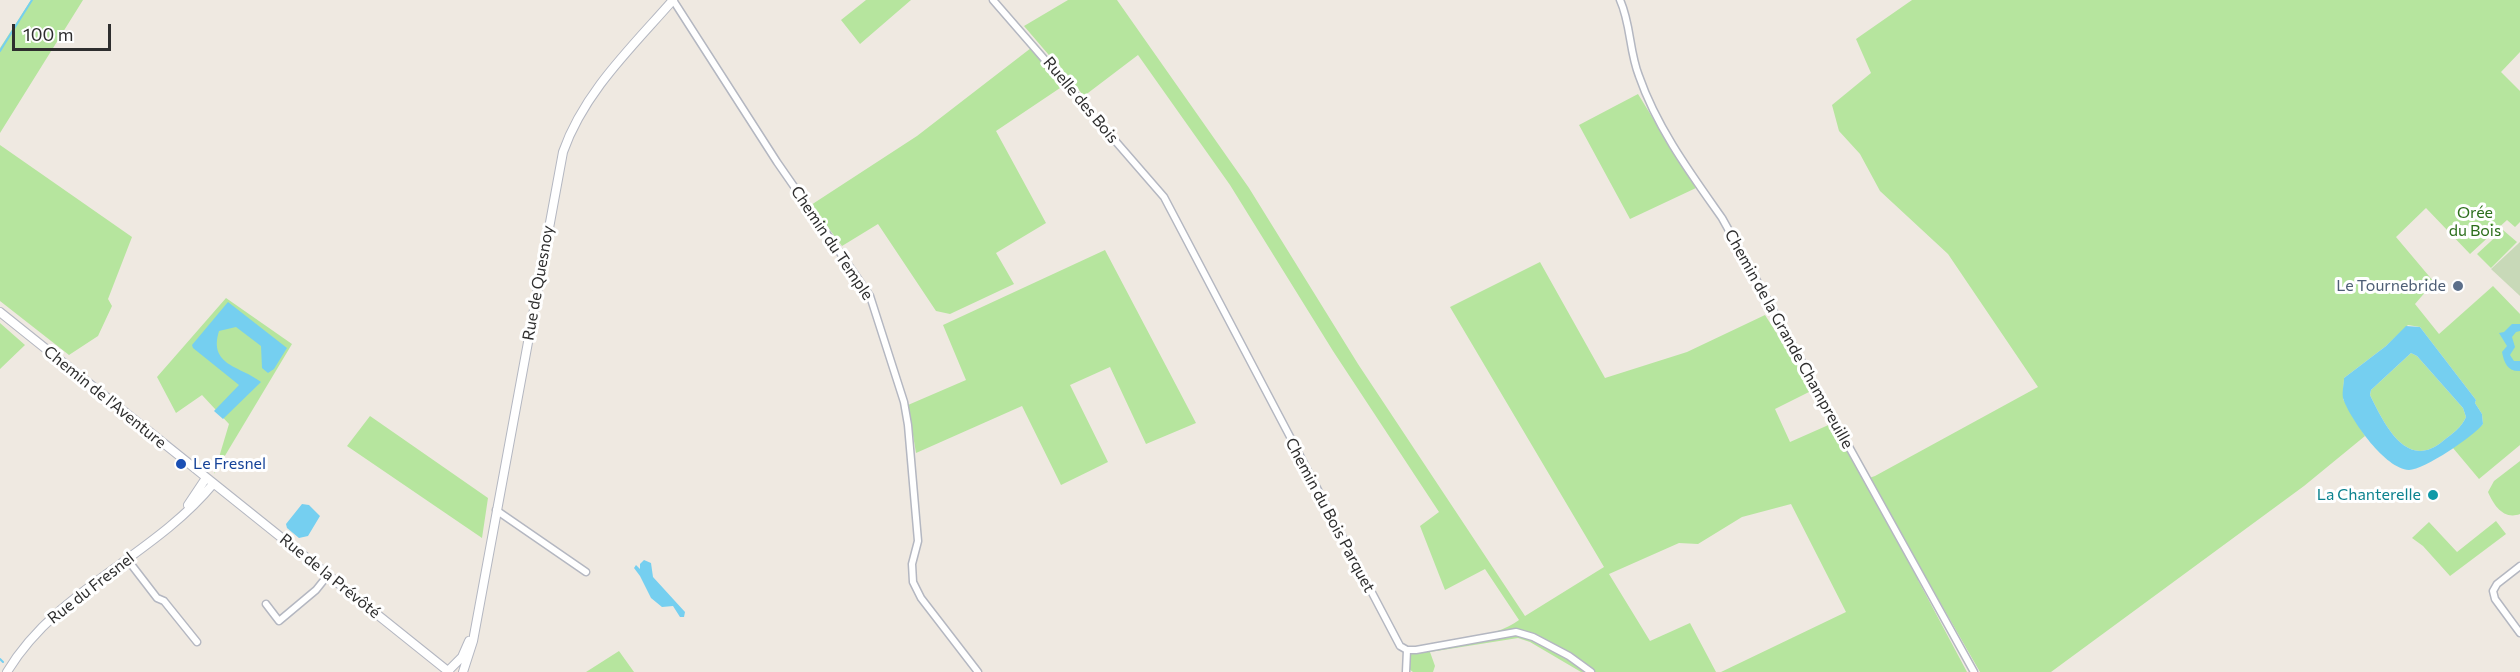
<!DOCTYPE html>
<html>
<head>
<meta charset="utf-8">
<style>
	body { margin:0 }
	#map { position:relative; width:2520px; height:672px; overflow:hidden; background:#efe9e1; font-family:Commissioner,sans-serif }
	canvas { display:block }
	.scale { position:absolute; left:12px; top:24px; width:99px; height:27px; box-sizing:border-box; border:3px solid #2e2e2e; border-top:0; padding-left:8px; font-size:18px; line-height:21px; white-space:nowrap; color:#2e2e2e; -webkit-text-stroke:4px #fff; paint-order:stroke }
</style>
</head>
<body>
<div id="map">
<canvas width="2520" height="672"></canvas>
<div class="scale">100 m</div>
</div>
<script>
const ctx = document.querySelector('canvas').getContext('2d');
ctx.lineJoin = 'round';
function fill(path, color) {
  ctx.fillStyle = color;
  ctx.fill(path, 'evenodd');
}
function stroke(path, color, width, dash) {
  ctx.strokeStyle = color;
  ctx.lineWidth = width;
  ctx.lineCap = dash ? 'butt' : 'round';
  ctx.setLineDash(dash || []);
  ctx.stroke(path);
}
function drawText(font, color, halo, rows, align = 'center') {
  ctx.font = font + ' Commissioner,sans-serif';
  ctx.lineWidth = 6;
  ctx.setLineDash([]);
  ctx.textBaseline = 'middle';
  ctx.strokeStyle = halo;
  ctx.fillStyle = color;
  for (const [text, x, y, turn = 0] of rows) {
    ctx.save();
    ctx.translate(x, y);
    ctx.rotate((+turn || 0) * Math.PI / 180);
    ctx.textAlign = isNaN(turn) ? turn : align;
    if (halo) ctx.strokeText(text, 0, 0);
    ctx.fillText(text, 0, 0);
    ctx.restore();
  }
}
fill(new Path2D(`
	M31,0H83L0,133V48Z
	M866,0H911L860,44L841,20Z
	M1068,0H1117L1249,188L1358,364L1525,616L1604,567L1450,307L1540,262L1605,378L1687,352L1765,315L1813,390L1775,409L1790,442L1833,423L1863,480L1875,476L2038,387L1948,254L1880,191L1860,154L1839,131L1832,105L1871,73L1856,39L1912,0H2520V52L2501,72L2520,91V222L2515,227L2507,220L2470,254L2426,208L2396,237L2434,282L2415,304L2439,334L2493,286L2520,314V445L2479,479L2453,448L2483,424L2482,414L2475,403L2476,400L2420,327L2408,325L2386,346L2344,378L2343,399L2365,436L2304,486L2051,672H1980L1925,576L1918,580L1967,672H1721L1846,612L1791,504L1742,517L1698,544L1679,543L1609,574L1650,641L1690,623L1716,672H1581L1530,642L1518,638L1430,652L1435,666L1433,672H1413L1409,669L1412,648C1442,644 1495,638 1519,620L1485,569L1445,590L1420,526L1439,512L1333,351L1230,185L1138,55L1084,96L1024,26Z
	M1031,48L1063,86L996,131L1046,223L996,253L1014,284L950,314L936,311L878,224L842,246L811,205L917,136Z
	M1638,94L1696,188L1630,219L1579,125Z
	M0,145L132,237L108,299L112,306L98,336L69,355L0,301Z
	M2503,230L2517,242L2491,268L2477,254Z
	M1105,250L1196,423L1146,444L1110,367L1070,385L1108,462L1061,485L1022,406L916,453L908,405L966,380L943,325Z
	M226,298L292,344L214,474L229,424L202,395L176,413L157,377Z
	M0,323L25,345L0,369Z
	M2411,353L2417,356L2463,408L2466,417C2462,427 2452,434 2443,441C2406,472 2384,423 2370,395L2371,390Z
	M370,416L488,498L482,538L347,446Z
	M2520,461V514C2504,520 2494,506 2488,492L2494,481Z
	M2496,521L2506,534L2450,576L2423,546L2412,538L2429,522L2457,552Z
	M619,651L634,672H586Z`), '#b6e59e');
fill(new Path2D(`
	M2520,242V296L2491,269Z`), '#c8d9b8');
fill(new Path2D(`
	M228,302L287,348L274,369L268,373L262,368L261,346L236,327L219,331C208,366 241,366 261,382L223,419L214,411L239,385L193,348L192,345Z
	M2512,324H2520V331L2516,332L2512,337L2515,347L2510,355L2514,361H2520V371C2508,372 2504,363 2502,352L2507,346L2499,333L2504,332Z
	M2406,326L2420,327L2476,400L2475,403L2482,414L2483,424C2474,436 2424,470 2409,470C2385,469 2352,421 2344,401C2341,395 2344,385 2344,378L2386,346ZM2411,353L2417,356L2463,408L2466,417C2462,427 2452,434 2443,441C2406,472 2384,423 2370,395L2371,390Z
	M302,504L309,505L320,516L308,536L299,538L287,528L286,524Z
	M644,560L651,563L653,577L685,612L684,617H680L673,606L662,607L651,598L640,576L634,568L636,565L640,569V564Z`), '#75cff0');
stroke(new Path2D(`
	M0,51L32,0
	M0,659L3,662`), '#75cff0', 2);
const minor = new Path2D(`
	M673,0L777,162L870,296L904,402L908,425L918,541L912,564L913,582L921,598L978,672
	M993,0L1164,197L1400,646L1407,650H1416L1516,632L1533,637L1569,656L1591,672
	M1620,0C1631,24 1629,51 1639,76C1657,128 1691,174 1722,218L1974,672
	M496,510L586,572
	M127,559L157,598L164,601L197,642
	M2520,566L2497,584L2493,591L2495,599L2520,633
	M266,604L279,621L316,590L328,575
	M1406,672L1407,650`);
const tertiary = new Path2D(`
	M0,312L449,672
	M188,505L206,478
	M448,671L462,657L469,641
	M7,672C56,590 154,556 213,484
	M463,672L473,641L563,152C584,92 632,47 673,0`);
stroke(minor, '#b4b7c1', 9);
stroke(tertiary, '#b4b7c1', 10);
stroke(minor, '#fff', 6);
stroke(tertiary, '#fff', 8);
for (const [x, y, r, color] of [
	[2458,286,6,"#5c6f8a"],
	[181,464,6,"#1a4fb4"],
	[2433,495,6,"#0f9aa8"]
]) {
  const dot = new Path2D();
  dot.arc(x, y, r, 0, 2 * Math.PI);
  ctx.fillStyle = color;
  ctx.fill(dot);
  stroke(dot, '#fff', 2);
}
drawText('16px', '#2e2e2e', '#fff', [
	["Ruelle des Bois",1081,100,50],
	["Chemin du Temple",832,243,56],
	["Rue de Quesnoy",538,283,-80],
	["Chemin de la Grande Champreuille",1789,339,61],
	["Chemin de l'Aventure",105,397,39],
	["Chemin du Bois Parquet",1330,515,62],
	["Rue de la Prévôté",330,576,39],
	["Rue du Fresnel",91,588,-38]
]);
drawText('16px', '#2c6e1b', '#fff', [
	["Orée",2475,213],
	["du Bois",2475,231]
]);
drawText('16px', '#4e5e75', '#fff', [
	["Le Tournebride",2446,286]
], 'right');
drawText('16px', '#164399', '#fff', [
	["Le Fresnel",193,464]
], 'left');
drawText('16px', '#0d838f', '#fff', [
	["La Chanterelle",2421,495]
], 'right');
</script>
</body>
</html>
